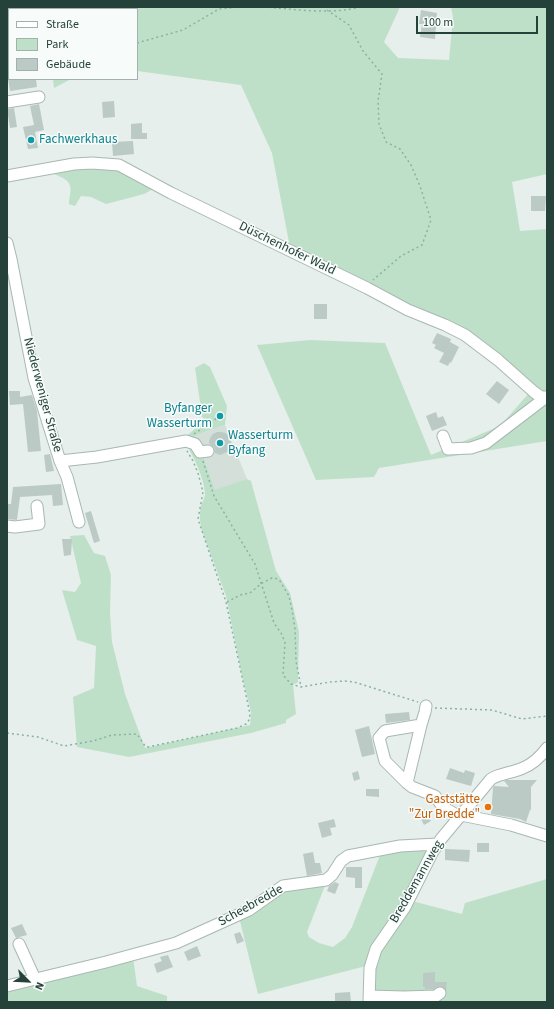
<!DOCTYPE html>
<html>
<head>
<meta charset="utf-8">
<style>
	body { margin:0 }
	#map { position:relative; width:554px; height:1009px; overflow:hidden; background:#e6efeb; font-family:"Source Sans 3",sans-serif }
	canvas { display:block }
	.frame { position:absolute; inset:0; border:8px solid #24423a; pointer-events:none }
	.legend { position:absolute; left:8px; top:8px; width:130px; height:72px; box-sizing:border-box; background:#f7fbf9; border:1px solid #a3b1ad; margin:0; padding:5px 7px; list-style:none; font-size:12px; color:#24423a }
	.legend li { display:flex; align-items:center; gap:8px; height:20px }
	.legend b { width:20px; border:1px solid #a3b1ad }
	.north { position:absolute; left:8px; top:961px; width:40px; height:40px; -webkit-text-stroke:3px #f7fbf9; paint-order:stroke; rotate:114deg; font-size:11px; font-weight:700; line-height:16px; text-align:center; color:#24423a }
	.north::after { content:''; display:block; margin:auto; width:14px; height:18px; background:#24423a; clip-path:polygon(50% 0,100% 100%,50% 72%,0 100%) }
	.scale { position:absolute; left:416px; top:16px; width:122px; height:18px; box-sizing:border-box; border:2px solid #24423a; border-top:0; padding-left:5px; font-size:12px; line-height:14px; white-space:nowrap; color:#24423a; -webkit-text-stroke:3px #f7fbf9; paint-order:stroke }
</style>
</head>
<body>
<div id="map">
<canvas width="554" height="1009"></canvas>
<div class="frame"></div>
<ul class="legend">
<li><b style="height:5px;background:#fff"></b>Straße</li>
<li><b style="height:11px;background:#bfe0c8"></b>Park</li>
<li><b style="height:11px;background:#bbcac4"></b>Gebäude</li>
</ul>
<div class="north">N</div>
<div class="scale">100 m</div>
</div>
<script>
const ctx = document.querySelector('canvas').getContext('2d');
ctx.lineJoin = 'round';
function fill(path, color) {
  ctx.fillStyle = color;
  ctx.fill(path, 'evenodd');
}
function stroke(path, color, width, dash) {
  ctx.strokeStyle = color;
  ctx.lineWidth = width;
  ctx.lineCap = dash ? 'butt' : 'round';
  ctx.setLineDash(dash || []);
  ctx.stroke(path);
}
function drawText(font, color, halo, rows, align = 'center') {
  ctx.font = font + ' "Source Sans 3",sans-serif';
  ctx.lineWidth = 3;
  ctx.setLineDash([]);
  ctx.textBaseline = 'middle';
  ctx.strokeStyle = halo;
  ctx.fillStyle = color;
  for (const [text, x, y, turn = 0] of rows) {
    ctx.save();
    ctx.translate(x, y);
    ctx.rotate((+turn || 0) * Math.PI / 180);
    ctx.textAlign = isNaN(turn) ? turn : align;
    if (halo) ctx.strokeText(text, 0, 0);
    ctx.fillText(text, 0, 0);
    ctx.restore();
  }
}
fill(new Path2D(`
	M225,425L247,479L215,491L202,453L190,439L196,435Z`), '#d4dfda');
fill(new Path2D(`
	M74,7H400L384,42L398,58L449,60L453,17L451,7H547V174L512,182L520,231L547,229V441L379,468L374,477L316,480L257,345L310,340L385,343L431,455L500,426L530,392L482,348L291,253L272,153L241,85L137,71V9H71Z
	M53,79H71L54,88Z
	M113,165L153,189L144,194L106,204L91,197L81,196L75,206L69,204C69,196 74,186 66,180C62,177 58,176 54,174L52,168Z
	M204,363L210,367L227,406L225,425L196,435L190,440L183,439L203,422L195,368Z
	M186,444L202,453L215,490L247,479L251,481L276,571L290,593L299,632L298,682L293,685L296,714L286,720V723L251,733L129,757L77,747L73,697L94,688L96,646L77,640L62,590L75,592L81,583L70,536L84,535L94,553L105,556L111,575L110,613L112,642L125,694L145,748L250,725L251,712L242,676L226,596L201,528C200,520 199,513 201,506C202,502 205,498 205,494C204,477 194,458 186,444Z
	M432,846L366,966L258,994L239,917L286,887L326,883L307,932L309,937L319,943L333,947L345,938L352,927L382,850Z
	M547,879V1002H372L376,956L412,901L462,914L465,903Z
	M133,957L137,986L167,996V1002H8L7,1001V988Z`), '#bfe0c8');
fill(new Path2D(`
	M421,10L437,13L435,39L420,37L422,24H419Z
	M8,79H36L37,87L10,91Z
	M114,101L115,117L103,118L102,102Z
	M39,104L44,130L35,132L38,148L28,149L23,127L34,125L30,106Z
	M14,108L17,127L10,128L7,109Z
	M142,123V133H147V139H131V124Z
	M133,141L134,154L113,156L112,142Z
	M531,196H546L545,211H531Z
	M314,304H327V319H314Z
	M437,333L451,339L450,342L459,347L451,363L450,362L448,366L439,362L444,353L434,348L436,345L432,343Z
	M497,381L509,390L499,404L486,394Z
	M9,391H20V397L32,395L37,411L41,451L28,452L23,404L10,405Z
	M436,412L438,418L443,416L447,425L432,431L426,416Z
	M217,432H222L227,434L230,438L231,443L230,448L227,452L220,455L215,453L214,447L209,443L210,438L213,434Z
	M50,454L54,471L46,472L44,455Z
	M61,484L63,505L53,506L52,495L20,497L17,520L7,519V504H11L13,487Z
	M91,511L100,541L94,543L85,513Z
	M62,539H72L71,555L64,556Z
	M409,712L410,720L386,723L385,714Z
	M369,726L375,754L362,757L355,730Z
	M450,768L464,773L465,770L475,773L471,786L446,779Z
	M358,771L360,779L354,781L352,773Z
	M506,780H537L531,787V810H530L526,822L520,819L491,814L493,788L494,786L509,787L504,781Z
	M366,789H379V797L366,796Z
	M425,809L431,821L424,825L418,813Z
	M334,819L336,827L330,828L332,835L322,838L318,823Z
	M477,843H489V852H477Z
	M445,849L470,850L469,862L445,860Z
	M313,852L315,863H320L322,873L307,876L303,854Z
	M346,867H362V888H355V878L346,877Z
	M335,882L339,884L335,894L327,891L329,886Z
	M22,924L27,935L16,938L11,928Z
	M240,932L244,941L237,944L234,934Z
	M197,946L201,956L188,961L184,952Z
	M168,955L173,967L157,973L154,964L162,961L160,957Z
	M435,972V982H447L446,991L443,987L440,986L434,989H425V987H423V973Z
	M350,992L351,1002H335V993Z`), '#bbcac4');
const minor = new Path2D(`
	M7,102L39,97
	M7,176L74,164L92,163L119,165L171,193L367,288L408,310L445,325L465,335L498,360L534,392L541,397H547
	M7,243L11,259L34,378L60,461L67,477L79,522
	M443,436L448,449L471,448L486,443L545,398
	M60,461L97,457L186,441L195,444L200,452L208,451
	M7,526L15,527L39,524L37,506
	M421,725L425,712L426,706
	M407,783L421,725L385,731L379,738L385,761L407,783L412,787L435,796L443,807L460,817
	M461,815L511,825L547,836
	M19,944L35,979
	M7,986L106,962L176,943L249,910L283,886L326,880L332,875L341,861L348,856L400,846L437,844
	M369,996L404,997L436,996L440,993
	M369,1002L370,968L376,949L405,907L432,853L441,839L491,779C501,773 512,773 523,768C533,764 541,756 547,748`);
stroke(minor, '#a8b8b2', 13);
stroke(new Path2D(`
	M264,7C292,9 334,15 359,7
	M327,10L349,25L363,51L382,74L378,101L379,124L386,142L400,149L411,165L420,186L431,220L422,245L401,256L373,280
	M137,43L183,30L219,9L240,7
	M7,77L9,75
	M194,434L220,416
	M203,461L214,496L255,564L274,623L281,633L285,642L283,675L291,684L301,687L330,682L345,681L354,682L418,702
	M227,602L240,595L250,593L262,583L272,578H275L280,581L289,596L292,610L295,629L296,661L301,687
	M435,708L492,710L522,719L547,716
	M7,733L38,737L64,746L93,741L112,735L137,734L145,746L148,747L237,728L246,724L249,720L250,714L226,602L198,519L203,492L198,473L193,461L187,451`), '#86b3a5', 1.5, [2, 3]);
stroke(minor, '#fff', 11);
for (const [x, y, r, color] of [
	[31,140,4,"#0f9aa8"],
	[220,416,4,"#0f9aa8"],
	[220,443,4,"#0f9aa8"],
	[488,807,4,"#e8710a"]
]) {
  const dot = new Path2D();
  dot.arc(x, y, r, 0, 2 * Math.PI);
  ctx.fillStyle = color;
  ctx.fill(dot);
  stroke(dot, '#f7fbf9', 1.5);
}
drawText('13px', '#0d838f', '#f7fbf9', [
	["Fachwerkhaus",39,140],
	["Byfanger",212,409,"right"],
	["Wasserturm",212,424,"right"],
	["Wasserturm",228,436],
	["Byfang",228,451]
], 'left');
drawText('13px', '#24423a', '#f7fbf9', [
	["Düschenhofer Wald",287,249,26],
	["Niederweniger Straße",42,395,75],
	["Breddemannweg",417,882,-60],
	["Scheebredde",251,906,-29]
]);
drawText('13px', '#c56008', '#f7fbf9', [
	["Gaststätte",480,800],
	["\"Zur Bredde\"",480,815]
], 'right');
</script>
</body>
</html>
